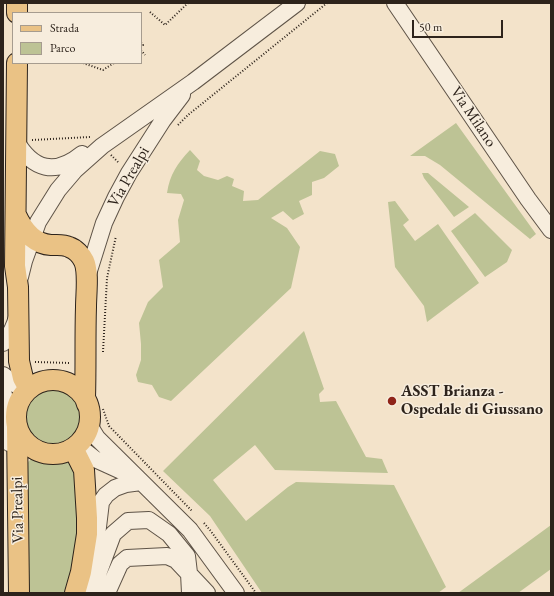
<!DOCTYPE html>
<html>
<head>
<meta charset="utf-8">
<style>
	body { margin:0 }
	#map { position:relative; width:554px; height:596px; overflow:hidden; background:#f3e3ca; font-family:"EB Garamond",serif }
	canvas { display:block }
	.frame { position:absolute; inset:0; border:4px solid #2d231b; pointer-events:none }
	.legend { position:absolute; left:12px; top:12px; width:130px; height:52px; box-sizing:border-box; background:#f7eddd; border:1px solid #a69c8f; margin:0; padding:5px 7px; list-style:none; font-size:12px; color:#2d231b }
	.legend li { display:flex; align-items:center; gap:8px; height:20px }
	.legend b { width:20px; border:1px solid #a69c8f }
	.scale { position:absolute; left:412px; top:20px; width:91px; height:18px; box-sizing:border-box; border:2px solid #2d231b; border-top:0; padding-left:5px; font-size:12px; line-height:14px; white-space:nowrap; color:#2d231b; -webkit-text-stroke:3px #f7eddd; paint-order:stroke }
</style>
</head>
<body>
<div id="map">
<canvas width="554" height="596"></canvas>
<div class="frame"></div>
<ul class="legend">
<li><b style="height:5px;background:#eac285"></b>Strada</li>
<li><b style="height:11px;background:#bdc395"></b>Parco</li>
</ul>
<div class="scale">50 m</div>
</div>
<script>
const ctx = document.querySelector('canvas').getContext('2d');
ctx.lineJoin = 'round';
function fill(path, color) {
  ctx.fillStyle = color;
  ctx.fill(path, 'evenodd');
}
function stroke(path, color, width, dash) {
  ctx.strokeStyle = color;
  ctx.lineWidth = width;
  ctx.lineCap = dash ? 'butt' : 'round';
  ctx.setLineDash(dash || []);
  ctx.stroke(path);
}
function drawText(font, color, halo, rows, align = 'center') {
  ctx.font = font + ' "EB Garamond",serif';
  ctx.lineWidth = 3;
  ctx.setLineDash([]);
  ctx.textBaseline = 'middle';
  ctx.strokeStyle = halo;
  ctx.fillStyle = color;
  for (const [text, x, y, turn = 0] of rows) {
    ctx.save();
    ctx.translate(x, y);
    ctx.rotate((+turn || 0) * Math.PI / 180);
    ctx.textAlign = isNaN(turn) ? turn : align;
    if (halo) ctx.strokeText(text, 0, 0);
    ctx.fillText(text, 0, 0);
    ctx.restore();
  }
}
fill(new Path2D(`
	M456,123L536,234L530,239L440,165L425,156H410Z
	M190,150L200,161L197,170L204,176L218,180L227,176L234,179L232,186L244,191L243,201L258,200L320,151L335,154L339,166L324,178L312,182V195L299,201L304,214L293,220L283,211L271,218L287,228L300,247L291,288L171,401L159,397L152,385L138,382L136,375L141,360V344L139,323L148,302L163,287L159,260L180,242L178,220L184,200L181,194L167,193C170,174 177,164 190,150Z
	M422,173H428L469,207L454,217L424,178Z
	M395,201L409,220L403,225L415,241L438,224L479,283L427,322L424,306L395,267L388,202Z
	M475,213L512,250L507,262L485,277L451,231Z
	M304,331L324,389L319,394L320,402L336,401L366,457L382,459L388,473L275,470L255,445L213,480L246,521L288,487L296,482L394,485L446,587L438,593H262L210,516L163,471Z
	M24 417a29 29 0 1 1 58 0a29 29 0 1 1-58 0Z
	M34,458L48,463H71L74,465L81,512L67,593H25L27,463L31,459Z
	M551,525V569L518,593H458Z`), '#bdc395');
const minor = new Path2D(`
	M395,3L528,199L551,230
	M16,141C33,170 55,176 82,154
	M20,277L24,261L38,222L58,190L75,170L102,146L193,82L297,3
	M87,277L104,223L116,197L129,173L163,120L182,95
	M3,343C11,335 14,327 17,317
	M3,375L26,392
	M3,391L9,415V443
	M89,425L97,438L190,530L236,593
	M77,445L95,459L128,474
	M86,568L93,559L95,552L101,502L106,495L115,488L126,484L141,482
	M91,593L113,534L128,521L149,520L169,534L187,556L189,573L190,593
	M107,593L120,564L127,558L167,556L176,560L207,593`);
const major = new Path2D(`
	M17,3V13
	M17,63L15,266L18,287L19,361L23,378L29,389
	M16,215C23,230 33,244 51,245C57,245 63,244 69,247C75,249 81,255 84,261C89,272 86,294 86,307C85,337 86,367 85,398L87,404
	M16 417a37 37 0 1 1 74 0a37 37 0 1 1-74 0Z
	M17,427L19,593
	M73,448L84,470L87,518V534L81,572L75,593`);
stroke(minor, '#5e5347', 18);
stroke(major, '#2d231b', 22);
stroke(new Path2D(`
	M150,12L165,25L188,3
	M141,42L143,45L141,46
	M141,50L145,55
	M83,63L103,70L114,63
	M178,125L188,115L327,3
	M32,140L90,137
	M111,155L119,163
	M103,352L107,278L116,236
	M35,362L70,363
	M103,409L109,426L192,511
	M204,523L210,530L256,593`), '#2d231b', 2, [1, 2]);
stroke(minor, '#f7eddd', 16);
stroke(major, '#eac285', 20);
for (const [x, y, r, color] of [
	[392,401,5,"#8f2418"]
]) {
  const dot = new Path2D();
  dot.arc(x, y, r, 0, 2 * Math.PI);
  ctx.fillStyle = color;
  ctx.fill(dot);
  stroke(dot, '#f7eddd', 1.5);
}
drawText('16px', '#2d231b', '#f7eddd', [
	["Via Milano",473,117,56],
	["Via Prealpi",129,177,-60],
	["Via Prealpi",18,510,-91]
]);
drawText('bold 16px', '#2d231b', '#f7eddd', [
	["ASST Brianza -",401,392],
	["Ospedale di Giussano",401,410]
], 'left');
</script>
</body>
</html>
